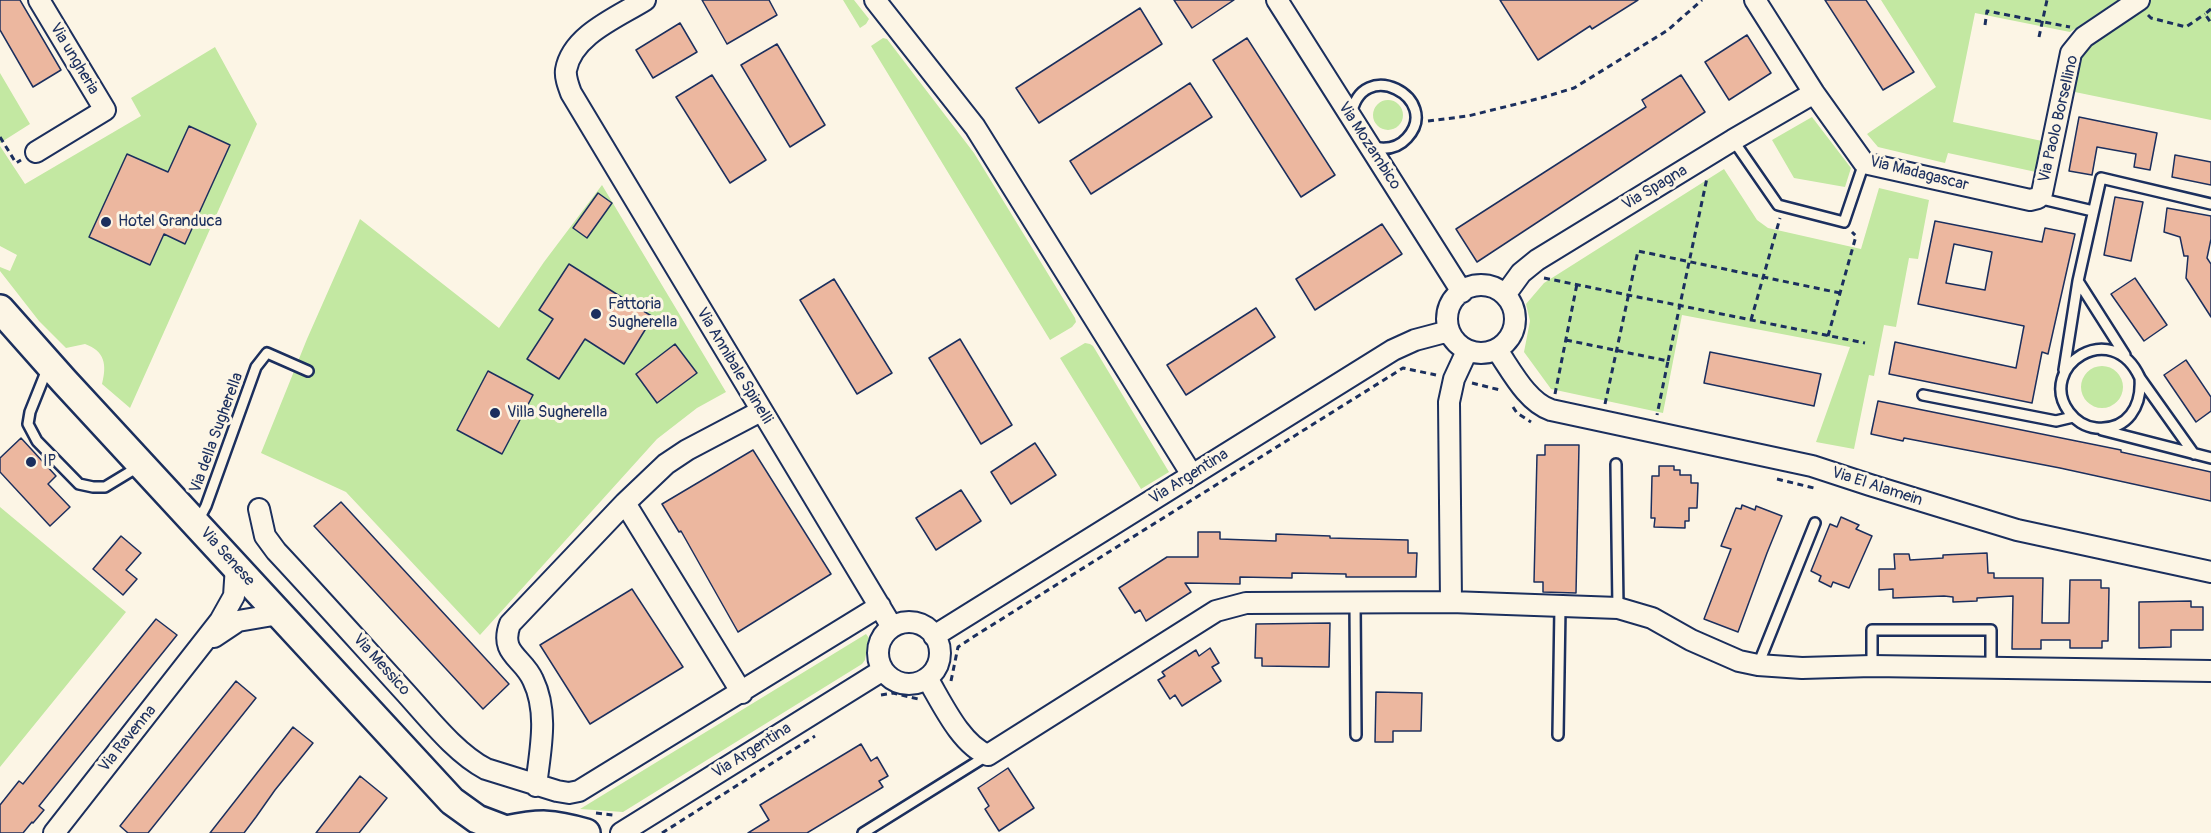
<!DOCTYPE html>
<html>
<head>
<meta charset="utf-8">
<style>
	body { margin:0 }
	canvas { display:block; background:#fcf5e5 }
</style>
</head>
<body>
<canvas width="2211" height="833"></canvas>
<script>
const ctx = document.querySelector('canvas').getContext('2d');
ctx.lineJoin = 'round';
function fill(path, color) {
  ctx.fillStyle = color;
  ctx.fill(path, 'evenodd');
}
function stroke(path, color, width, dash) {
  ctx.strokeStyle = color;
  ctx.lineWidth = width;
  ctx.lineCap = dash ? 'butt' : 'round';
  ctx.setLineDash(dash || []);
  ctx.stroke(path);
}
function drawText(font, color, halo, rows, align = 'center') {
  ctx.font = font + ' Pangolin,sans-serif';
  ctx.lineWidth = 6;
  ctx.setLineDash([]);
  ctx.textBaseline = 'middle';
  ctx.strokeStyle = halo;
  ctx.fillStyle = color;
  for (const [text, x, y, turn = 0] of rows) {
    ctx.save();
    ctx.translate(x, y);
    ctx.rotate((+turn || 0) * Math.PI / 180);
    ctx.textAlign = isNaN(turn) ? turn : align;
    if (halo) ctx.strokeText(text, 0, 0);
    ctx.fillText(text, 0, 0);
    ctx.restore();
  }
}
fill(new Path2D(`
	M843,0H854L869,19L866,24L860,28Z
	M1881,0H2118L2070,32L1975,13L1953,122L2042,141L2036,172L1948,153L1945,163L1878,147L1867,134L1936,87Z
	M2151,0H2211V120L2070,91L2079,47Z
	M883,38L887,39L974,153L1075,318L1076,322L1072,327L1050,340L871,46Z
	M215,47L257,124L130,408L102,384C107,365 105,351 85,344L66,348L39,321L0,271V267L10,271L17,255L0,246V146L25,184L141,116L131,98Z
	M0,73L30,124L0,143Z
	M1373 115a15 15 0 1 1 30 0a15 15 0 1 1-30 0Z
	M1812,117L1851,168L1845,187L1794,178L1772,140Z
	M1724,169L1757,220L1768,228L1861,249L1879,188L1929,200L1918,259L1909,258L1896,327L1884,325L1874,376L1869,375L1854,449L1816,442L1850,347L1682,315L1663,413L1551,389L1524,352L1530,321L1526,304L1544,283Z
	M602,185L726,392L697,408L657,439L480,635L346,492L261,453L307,339L360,219L499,328L544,262Z
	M1085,343L1090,344L1093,346L1169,472L1141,489L1060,358Z
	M2081 387a21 21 0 1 1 42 0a21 21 0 1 1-42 0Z
	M0,507L126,612L0,767Z
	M866,634L869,638L865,660L862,664L623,812L580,809Z`), '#c3e8a2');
const building = new Path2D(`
	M0,0H20L61,70L33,87L0,30Z
	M702,0H769L777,15L727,44Z
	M1174,0H1234L1192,28Z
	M1500,0H1638L1592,29L1590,26L1538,60Z
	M1825,0H1866L1914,72L1883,90Z
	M1140,8L1162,44L1039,123L1016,88Z
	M680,23L697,52L653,78L636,50Z
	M1747,35L1771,73L1729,100L1705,62Z
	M1247,38L1335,175L1301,197L1213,60Z
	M777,44L825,125L790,147L741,65Z
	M712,75L766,160L730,183L676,97Z
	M1681,75L1705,112L1477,262L1456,229L1646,107L1642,100Z
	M1190,83L1212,117L1091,194L1070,161Z
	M2079,117L2157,133L2150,170L2134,167L2136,154L2097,147L2092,175L2069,171Z
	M189,126L230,145L185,244L164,234L150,265L89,237L127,154L168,172Z
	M2175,155L2211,162V185L2172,177Z
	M598,193L612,203L587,238L573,228Z
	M2115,197L2143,202L2131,261L2104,255Z
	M2167,208L2211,216V239L2207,258L2211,264V317L2186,278L2188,256H2184L2180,237L2164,232Z
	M1935,221L2042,242L2045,228L2075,234L2048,354L2042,352L2032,403L1889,374L1895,342L2016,368L2024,326L1918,304ZM1954,244L1992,252L1985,290L1946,283Z
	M1382,224L1402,254L1315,310L1296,279Z
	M569,264L653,317L624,364L585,339L559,379L527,359L553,319L539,310Z
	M2135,278L2167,325L2144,341L2111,294Z
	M834,279L892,373L857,394L800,300Z
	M1256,308L1275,337L1186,395L1167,365Z
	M960,339L1012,425L981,444L929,358Z
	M675,344L697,373L657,403L636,374Z
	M1710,352L1821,374L1814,406L1704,383Z
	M2186,360L2211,397V411L2196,422L2164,375Z
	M488,371L533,395L502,454L457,430Z
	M1878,401L2121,450V452L2211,472V501L2060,468L1904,438L1903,441L1871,434Z
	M21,438L56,476L48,484L70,507L50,526L0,472V458Z
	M1035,443L1056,475L1011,504L991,472Z
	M1545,445H1579L1576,593L1543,592V582H1534L1537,455H1545Z
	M753,450L831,574L738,632L681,531L679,532L662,504Z
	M1659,466H1674V470H1680V475H1691V483H1698L1697,508H1689V521H1685V528L1654,527L1655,518H1651L1652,476H1659Z
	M961,490L981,521L936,550L916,518Z
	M341,502L509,684L483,709L314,526Z
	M1742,505L1755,510L1756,506L1782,516L1767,553L1738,632L1704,619L1731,549L1721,546L1736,508L1741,509Z
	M1841,517L1859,525L1856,529L1872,536L1849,588L1833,582L1831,587L1819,581L1821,576L1811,571L1830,524L1837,527Z
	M1198,532H1220V539L1276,541V534L1330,536V538L1408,540V553H1417L1416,577H1346V574L1292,573V578L1240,577V584L1185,583L1191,592L1146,621L1140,610L1135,613L1119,588L1167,557H1198Z
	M121,536L141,553L126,570L137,579L123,595L93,569Z
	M1987,553L1988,573H1994V578H2043L2042,623H2069L2070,580H2101V588H2109L2108,641H2102V648H2070V640H2041V649H2012L2013,596L1977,598V601L1953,602V597L1944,596L1893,598V589L1879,590V569H1895L1894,554H1909L1910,560L1943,558V555Z
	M632,589L683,667L590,724L540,645Z
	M2191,601V607H2203V630H2171V647L2139,648V602Z
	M156,619L177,635L39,806L44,810L33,823L32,822L23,833H0V805L19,781L23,784Z
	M1330,623L1329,667L1262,666V658H1255L1256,624Z
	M1210,648L1219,663L1212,667L1221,681L1182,706L1175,695L1170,699L1158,680L1165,676L1162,672L1196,650L1199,656Z
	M236,681L256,698L148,833H128L120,826Z
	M1376,692L1422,693L1421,731H1393V742H1375Z
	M293,727L313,743L275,790L256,817L244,833H210Z
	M861,744L871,761L877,757L888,776L879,781L883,787L807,833H748L769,820L760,805Z
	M1008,768L1034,808L999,831L985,809L989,806L978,788Z
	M360,776L387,798L359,833H316Z`);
fill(building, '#ecb79f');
stroke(building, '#1b2f5e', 1.5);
const lane = new Path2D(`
	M1351,116C1361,54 1443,99 1407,138C1398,148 1386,150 1373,147
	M1733,140L1778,205L1844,222L1864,163
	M2038,198L2093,211
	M2078,281L2125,355
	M48,367L30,412L28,424L37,441L79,484L93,487H105L138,467
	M2064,370L2078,281L2101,178L2211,204
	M2140,378C2142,406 2128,431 2096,428C2085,427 2075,420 2069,412C2036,367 2112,316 2140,378L2194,454
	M1923,395L2056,421L2073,417
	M2102,430L2211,458
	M1616,464L1618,608
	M198,521L206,506L256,367L267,353L308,371
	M1355,603L1356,735
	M1758,665L1815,523
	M1872,666V630H1991V669
	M1558,735L1560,607
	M863,833L988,755`);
const street = new Path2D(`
	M645,0C618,17 572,35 566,70C565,77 568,85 571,93L892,627
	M875,0L975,127L1192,475
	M1277,0L1462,292
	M1755,0L1814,93L1864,163L2030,200L2038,198L2042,193L2071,53L2084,37L2139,0
	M36,152L105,110L39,0
	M1447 319a34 34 0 1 1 68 0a34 34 0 1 1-68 0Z
	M1505,295L1521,273L1537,260L1733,140L1814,93
	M1497,350C1511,370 1527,402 1551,410L1812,466L1870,485L2017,530L2211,572
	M625,503L742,693
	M259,509L265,536L276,551C319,597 361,644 403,690C427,716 455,753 486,769L557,791L569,793L579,791L880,606
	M1451,602L1449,402L1454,379L1467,351
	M878 653a31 31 0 1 1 62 0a31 31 0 1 1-62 0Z
	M934,636L1393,350L1415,340L1449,331
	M214,637L238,621L279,614
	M927,678C942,703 961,745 988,755L1216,611L1246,603L1451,602L1618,608L1652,618L1691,640L1739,661L1758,665L1802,668L1872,666L2211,671
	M536,786C540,751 549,713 533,680C523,657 499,654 510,624L625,503L666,464L687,450L761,411
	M54,833L220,621L234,596L236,566
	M621,833L883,670`);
const secondary = new Path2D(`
	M0,309L64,381L452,801L477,819L506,830
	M502,833L506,830C540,823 552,823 586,833`);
stroke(lane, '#1b2f5e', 14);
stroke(street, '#1b2f5e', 24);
stroke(secondary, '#1b2f5e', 32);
stroke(new Path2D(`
	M2211,9L2205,14L2211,23
	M2148,15L2151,18L2186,27L2205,14
	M1985,25L1987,11L2070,27
	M2039,37L2047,0
	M1428,121L1468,116L1541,98L1574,88L1668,30L1702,0
	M0,137L16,163L21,160
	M1544,278L1865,343
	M1751,320L1780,218
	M1828,336L1856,236L1852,232
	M1566,340L1668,361L1657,415
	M1668,361L1707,178
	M1472,383L1500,390
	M1555,394L1577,284
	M1605,404L1638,251L1840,293
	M1513,407L1517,413L1531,422
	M1777,479L1814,488
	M951,681L958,647L973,637L1403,368L1436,375
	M881,695L893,693L918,699
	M596,813L613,815
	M662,833L815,736`), '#1b2f5e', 3, [6, 4.5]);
stroke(lane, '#fcf5e5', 9);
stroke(street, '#fcf5e5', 20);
stroke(secondary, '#fcf5e5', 27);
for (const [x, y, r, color] of [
	[106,222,6,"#1b2f5e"],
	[596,314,6,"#1b2f5e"],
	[495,413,6,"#1b2f5e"],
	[31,462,6,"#1b2f5e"]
]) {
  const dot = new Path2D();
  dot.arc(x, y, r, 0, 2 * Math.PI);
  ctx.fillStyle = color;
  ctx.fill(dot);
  stroke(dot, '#fcf5e5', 2);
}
drawText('16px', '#1b2f5e', '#fcf5e5', [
	["Via ungheria",74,59,59],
	["Via Paolo Borsellino",2059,119,-77],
	["Via Mozambico",1369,146,57],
	["Via Madagascar",1919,174,14],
	["Via Spagna",1655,188,-31],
	["Via Annibale Spinelli",734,366,59],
	["Via della Sugherella",217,433,-70],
	["Via Argentina",1189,477,-32],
	["Via El Alamein",1877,487,18],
	["Via Senese",227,557,48],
	["Via Messico",381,665,48],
	["Via Ravenna",128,739,-51],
	["Via Argentina",752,751,-32]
]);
drawText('16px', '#1b2f5e', '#fcf5e5', [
	["Hotel Granduca",118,222],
	["Fattoria",608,305],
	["Sugherella",608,323],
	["Villa Sugherella",507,413],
	["IP",43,462]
], 'left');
</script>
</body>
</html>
